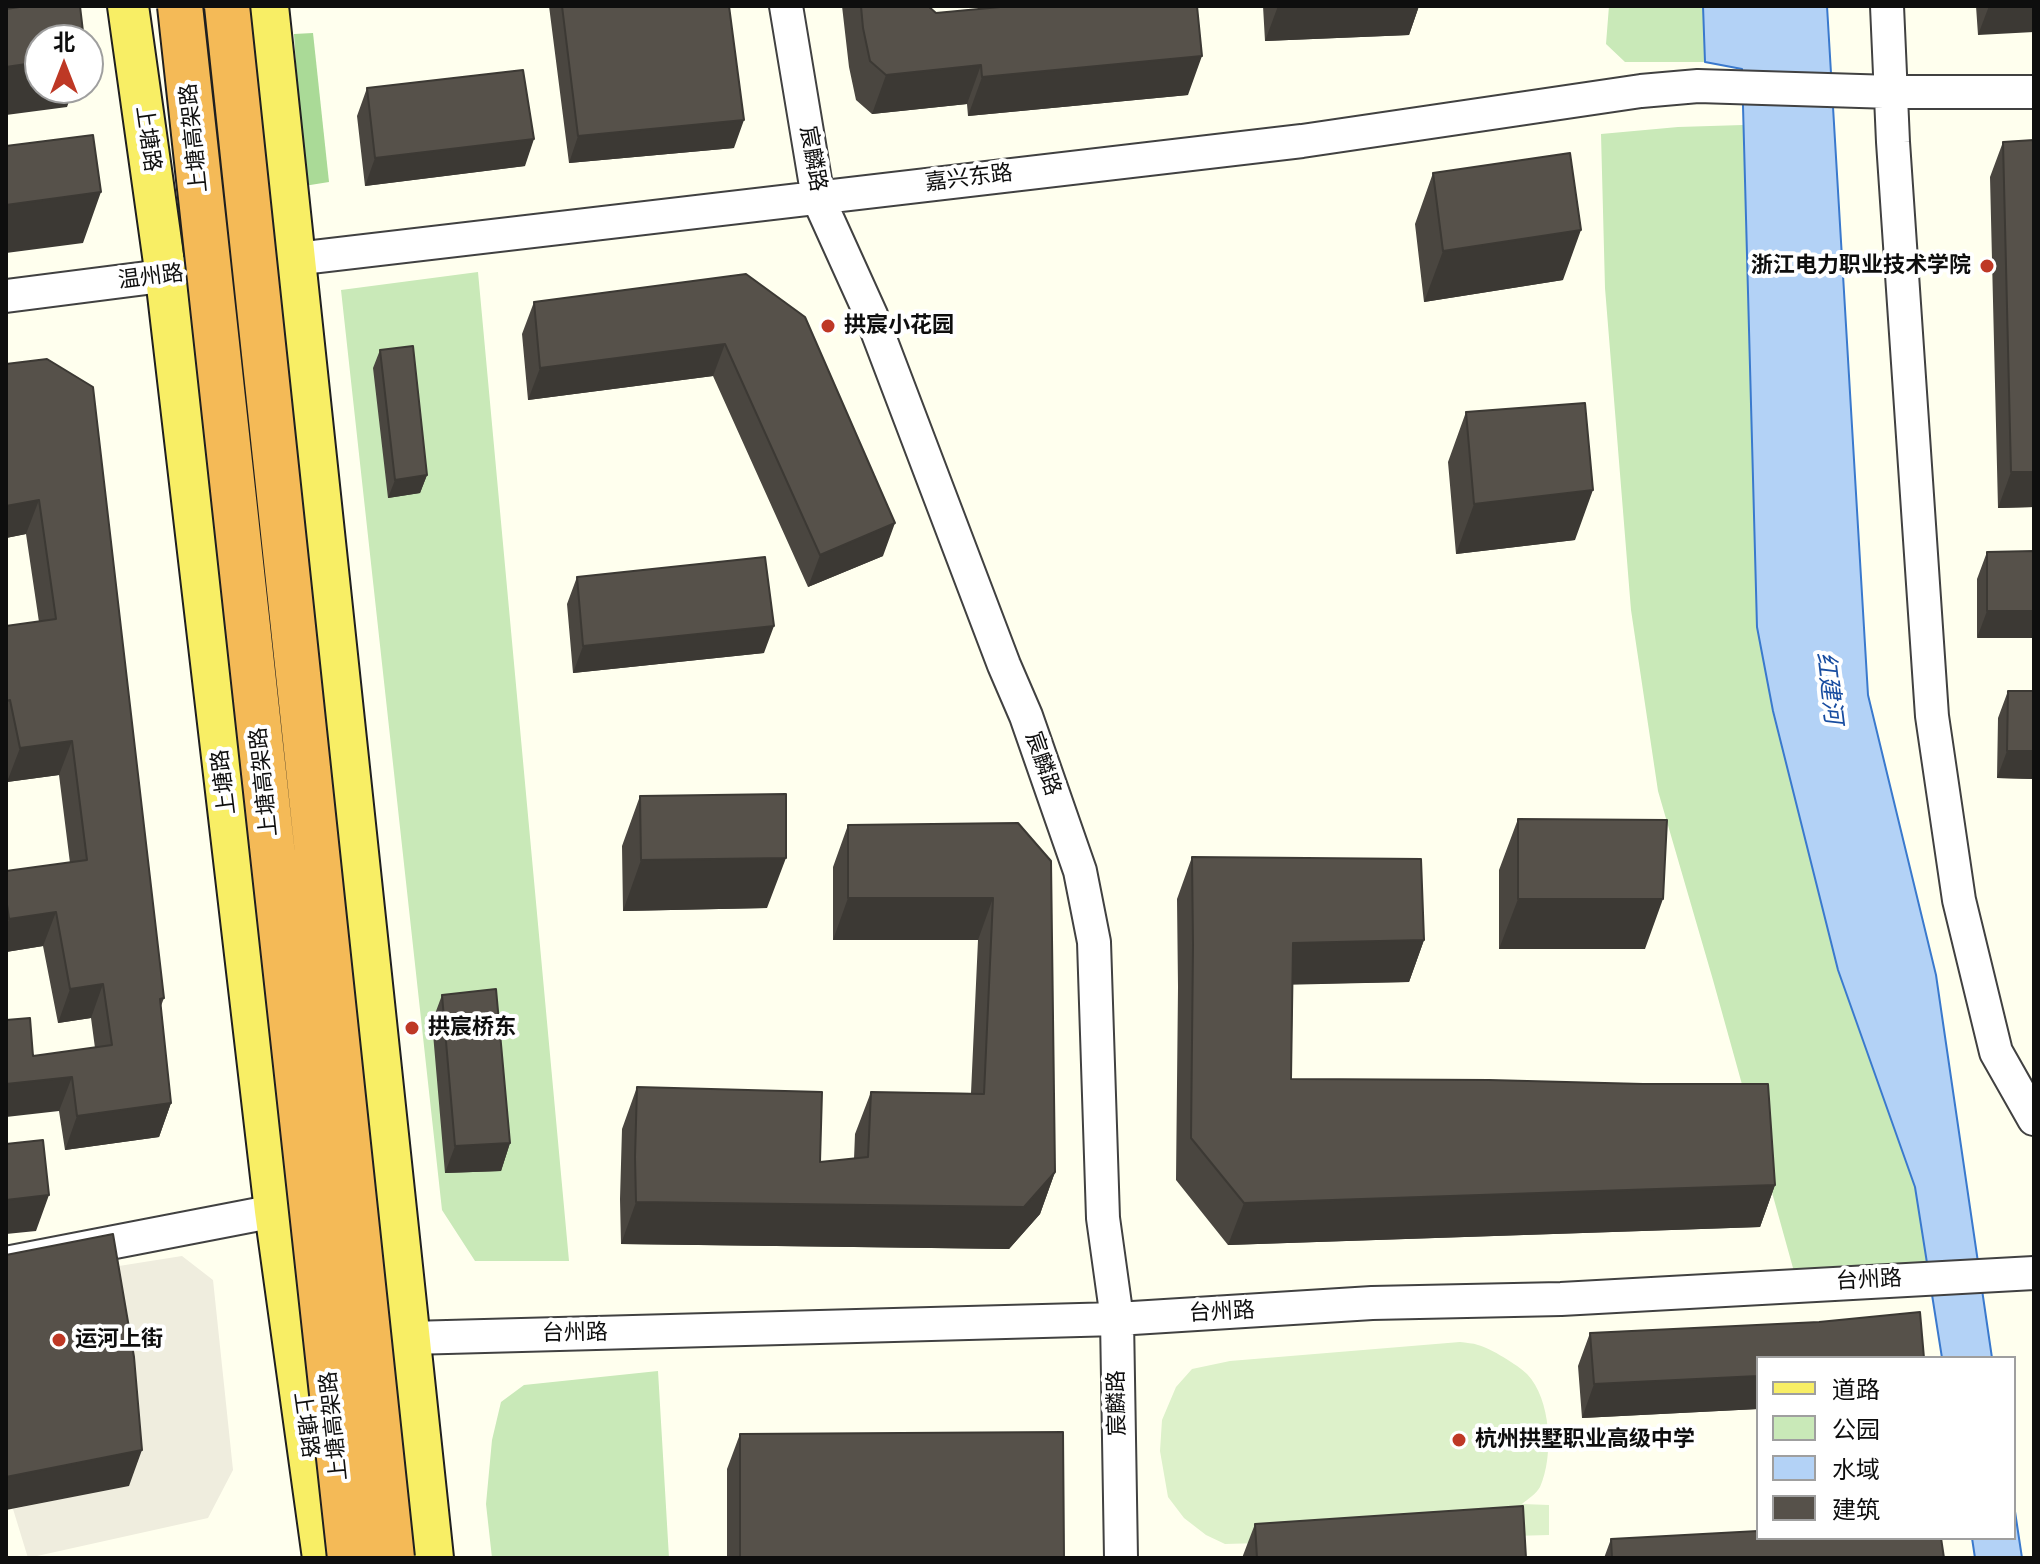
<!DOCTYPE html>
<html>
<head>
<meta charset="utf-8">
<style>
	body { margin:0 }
	#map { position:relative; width:2040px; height:1564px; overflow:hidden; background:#ffe; font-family:"Source Serif 4","Noto Sans SC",serif }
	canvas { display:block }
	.frame { position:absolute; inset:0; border:8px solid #0e0e0e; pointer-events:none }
	.legend { position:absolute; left:1756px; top:1356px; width:260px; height:184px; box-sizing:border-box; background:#fff; border:2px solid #9f9f9f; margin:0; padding:10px 14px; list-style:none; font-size:24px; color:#0e0e0e }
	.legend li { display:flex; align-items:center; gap:16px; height:40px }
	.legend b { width:40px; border:2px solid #9f9f9f }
	.north { position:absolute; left:24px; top:24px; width:80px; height:80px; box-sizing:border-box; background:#fff; border:2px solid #9f9f9f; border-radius:50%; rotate:0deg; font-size:22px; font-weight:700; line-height:32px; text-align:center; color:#0e0e0e }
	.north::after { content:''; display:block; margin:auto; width:28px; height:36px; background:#be3825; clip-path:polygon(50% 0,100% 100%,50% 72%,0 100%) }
</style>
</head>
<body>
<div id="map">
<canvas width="2040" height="1564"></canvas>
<div class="frame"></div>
<ul class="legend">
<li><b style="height:10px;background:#f8ee65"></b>道路</li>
<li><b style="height:22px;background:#c9e9b8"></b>公园</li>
<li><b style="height:22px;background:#b3d2f6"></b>水域</li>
<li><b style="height:22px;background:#56514a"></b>建筑</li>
</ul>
<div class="north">北</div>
</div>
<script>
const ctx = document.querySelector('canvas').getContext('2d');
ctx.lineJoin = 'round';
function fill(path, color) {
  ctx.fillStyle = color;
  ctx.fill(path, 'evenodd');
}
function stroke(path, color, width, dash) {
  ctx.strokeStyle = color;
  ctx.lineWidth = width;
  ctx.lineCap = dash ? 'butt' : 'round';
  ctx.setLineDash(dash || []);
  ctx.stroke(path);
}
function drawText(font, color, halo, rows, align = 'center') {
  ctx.font = font + ' "Source Serif 4","Noto Sans SC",serif';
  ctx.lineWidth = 8;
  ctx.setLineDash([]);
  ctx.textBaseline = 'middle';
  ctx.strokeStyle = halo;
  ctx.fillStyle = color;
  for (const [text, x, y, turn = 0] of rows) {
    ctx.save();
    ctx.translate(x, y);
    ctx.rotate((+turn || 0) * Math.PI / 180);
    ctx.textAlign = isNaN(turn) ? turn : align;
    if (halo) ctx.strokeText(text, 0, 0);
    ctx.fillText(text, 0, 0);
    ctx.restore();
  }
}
fill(new Path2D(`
	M1609,6H1703L1705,62H1625L1606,44Z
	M1743,125L1757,627L1773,711L1838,970L1915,1187L1929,1278L1798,1286L1713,980L1658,791L1631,610L1605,288L1601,134L1678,127Z
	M478,272L569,1261H475L442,1210L341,290Z
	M658,1371L669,1558H492L486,1504L492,1440L501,1402L524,1385Z`), '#c9e9b8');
fill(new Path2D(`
	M313,33L329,182L304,186L294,34Z`), '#aada97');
fill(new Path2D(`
	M1460,1342C1466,1343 1473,1343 1478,1345C1490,1348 1518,1365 1527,1374C1551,1399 1554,1456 1540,1487C1536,1494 1528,1499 1522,1504L1549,1505V1535L1225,1544L1206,1535L1184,1518L1168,1497L1160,1451L1162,1420L1176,1387L1192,1369L1230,1361Z`), '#ddf1ca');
fill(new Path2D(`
	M182,1256L213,1280L233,1470L208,1518L28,1558L13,1509L129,1485L100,1269Z`), '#efedde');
const water = new Path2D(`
	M1703,6H1827L1868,695L1936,975L1992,1358H1942L1915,1187L1838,970L1773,711L1757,627L1742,69L1705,62Z
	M2014,1505L2022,1558H1975L1972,1538H2014Z`);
fill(water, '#b3d2f6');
stroke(water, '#3a79cd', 2);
const minor = new Path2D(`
	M786,6L818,198L871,315L1004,665L1026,716L1080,871L1094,942L1103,1218L1117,1319L1121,1558
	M1887,6L1893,142L1932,716L1959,900L1996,1052L2034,1119
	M6,296L295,259L1302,141L1641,91L1698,86L1892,92H2034
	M6,1263L275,1211
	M410,1338L1117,1319L1372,1303L1561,1299L2034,1273`);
const major = new Path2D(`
	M128,6L166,277L275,1211L323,1558
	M268,6L433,1558`);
stroke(minor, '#414141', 36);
stroke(major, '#1f1f1f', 44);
stroke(minor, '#fff', 32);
stroke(major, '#f8ee65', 40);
const highwayBridge = new Path2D(`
	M180,6L350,1558
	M227,6L392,1558`);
stroke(highwayBridge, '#1f1f1f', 48, []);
stroke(highwayBridge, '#f4ba57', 44);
fill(new Path2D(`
	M549,6H729L734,148L569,163Z
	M842,6H928L936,13L1188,95L968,116L967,104L872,114L856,100L849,67Z
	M1263,6H1419L1409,35L1265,41Z
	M1976,6H2034L1978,35Z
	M367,88L525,166L365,186L357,116Z
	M2034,140V507L1998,508L1990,177L2003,142Z
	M1433,173L1563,280L1424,302L1415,224Z
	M746,274L883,556L808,587L713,376L528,400L522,334L534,302Z
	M380,350L427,475L420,493L388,498L373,368Z
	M6,364L164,998L161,1006L171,1103L159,1137L65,1150L59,1111L33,1056L95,1048L91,1018L58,1023L43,946L6,952V871L70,863L59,775L7,782L6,776V626L39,622L26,534L6,538Z
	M1466,412L1575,540L1456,554L1448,462Z
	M2034,551L1977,638V579L1987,552Z
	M577,577L764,653L573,673L567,604Z
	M2008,691H2034V779L1997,778L1998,718Z
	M640,796L767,908L623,911L622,846Z
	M1518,819L1645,949H1499V870Z
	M1018,823L1055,1172L1040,1214L1009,1249L621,1244L620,1199L622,1129L637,1087L820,1162L854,1159L855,1134L871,1092L971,1093L978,940H833V867L848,825Z
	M2034,854V922H2033L2032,859Z
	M1192,857L1424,940L1409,982L1293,984L1291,1079L1775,1185L1760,1227L1228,1245L1176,1180L1178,987L1177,899Z
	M442,995L510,1143L501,1171L445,1173L432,1022Z
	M1590,1333L1758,1358V1409L1582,1418L1578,1366Z
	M740,1434L1064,1558H727V1469Z
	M1255,1524L1526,1558H1242Z
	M1611,1539L1944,1558H1604Z`), '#4a4640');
fill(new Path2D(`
	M1278,6H1419L1409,35L1265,41Z
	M1989,6H2034V32L1978,35Z
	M1202,56L1188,95L968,116L982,77Z
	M40,62V88H74L67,107L6,115V67Z
	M981,65L967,104L872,114L886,75Z
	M744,120L734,148L569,163L578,136Z
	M534,139L525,166L365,186L375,158Z
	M101,192L83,243L6,253V205Z
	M1581,230L1563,280L1424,302L1443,251Z
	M725,344L713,376L528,400L540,368Z
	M2011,472H2034V507L1998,508Z
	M427,475L420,493L388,498L395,480Z
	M1593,490L1575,540L1456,554L1474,504Z
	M39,500L26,534L6,538V506Z
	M895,523L883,556L808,587L820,555Z
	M1987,611H2034V638H1977Z
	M774,626L764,653L573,673L583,646Z
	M72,741L59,775L7,782L20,748Z
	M2007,751H2034V779L1997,778Z
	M786,858L767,908L623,911L641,860Z
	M848,898H993L978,940H833Z
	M1518,899H1663L1645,949H1499Z
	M56,912L43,946L6,952V927L9,919Z
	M1424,940L1409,982L1278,985L1293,943Z
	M103,984L91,1018L58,1023L70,989Z
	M72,1077L59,1111L6,1117V1084Z
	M171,1103L159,1137L65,1150L77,1116Z
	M510,1143L501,1171L445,1173L455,1146Z
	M1055,1172L1040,1214L1009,1249L621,1244L636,1202Z
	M1775,1185L1760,1227L1228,1245L1244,1203Z
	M49,1195L36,1231L6,1234V1200Z
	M1758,1376V1409L1582,1418L1594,1384Z
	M142,1450L129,1486L6,1510V1477Z`), '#3c3934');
const building = new Path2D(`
	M26,6H80L84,40H40V62L6,67V9Z
	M562,6H729L744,120L578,136Z
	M861,6H928L936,13L1011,6H1197L1202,56L982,77L981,65L886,75L870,61L863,28Z
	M523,70L534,139L375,158L367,88Z
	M93,135L101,192L6,205V146Z
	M2034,140V472H2011L2003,142Z
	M1570,153L1581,230L1443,251L1433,173Z
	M746,274L805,317L895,523L820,555L725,344L540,368L534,302Z
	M413,346L427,475L395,480L380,350Z
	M47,359L93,387L164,998L160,999L171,1103L77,1116L72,1077L6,1084V1020L30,1018L33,1056L112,1045L103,984L70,989L56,912L9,919L6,898V871L87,860L72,741L20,748L10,700L6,701V626L56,619L39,500L6,506V364Z
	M1585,403L1593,490L1474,504L1466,412Z
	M2034,551V611H1987V552Z
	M765,557L774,626L583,646L577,577Z
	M2008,691H2034V751H2007Z
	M786,794V858L641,860L640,796Z
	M1518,819L1667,820L1663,899H1518Z
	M1018,823L1051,861L1055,1172L1024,1207L636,1202L635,1157L637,1087L822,1092L820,1162L868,1157L871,1092L984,1094L993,898H848V825Z
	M1192,857L1421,859L1424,940L1293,943L1291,1079L1489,1080L1643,1084H1768L1775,1185L1244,1203L1191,1138L1193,945Z
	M496,989L510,1143L455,1146L442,995Z
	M43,1140L49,1195L6,1200V1144Z
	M113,1234L134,1357L142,1450L6,1477V1255Z
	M1920,1312L1924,1358H1758V1376L1594,1384L1590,1333L1819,1322Z
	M1063,1432L1064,1558H740V1434Z
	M1523,1506L1526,1558H1257L1255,1524Z
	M1758,1531V1538H1941L1944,1558H1612L1611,1539Z`);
fill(building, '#56514a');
stroke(building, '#3c3934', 2);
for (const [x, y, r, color] of [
	[1987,266,8,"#be3825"],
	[828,326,8,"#be3825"],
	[412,1028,8,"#be3825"],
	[59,1340,8,"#be3825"],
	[1459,1440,8,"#be3825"]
]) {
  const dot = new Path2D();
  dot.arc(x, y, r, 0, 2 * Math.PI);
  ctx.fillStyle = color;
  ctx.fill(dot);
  stroke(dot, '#fff', 3);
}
drawText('22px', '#0e0e0e', '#fff', [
	["上塘高架路",195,138,-96],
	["上塘路",147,139,82],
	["宸麟路",812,159,80],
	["嘉兴东路",969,179,-7],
	["温州路",151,278,-7],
	["宸麟路",1042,764,71],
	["上塘路",225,782,-97],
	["上塘高架路",265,782,-96],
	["台州路",1869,1281,-3],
	["台州路",1222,1313,-3],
	["台州路",575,1334,-1],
	["宸麟路",1118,1403,-91],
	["上塘路",305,1425,82],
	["上塘高架路",335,1426,-96]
]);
drawText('bold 22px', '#0e0e0e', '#fff', [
	["浙江电力职业技术学院",1971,266,"right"],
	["拱宸小花园",844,326],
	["拱宸桥东",428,1028],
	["运河上街",75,1340],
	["杭州拱墅职业高级中学",1475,1440]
], 'left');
drawText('italic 24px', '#174ca0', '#fff', [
	["红建河",1828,688,83]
]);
</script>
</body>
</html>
